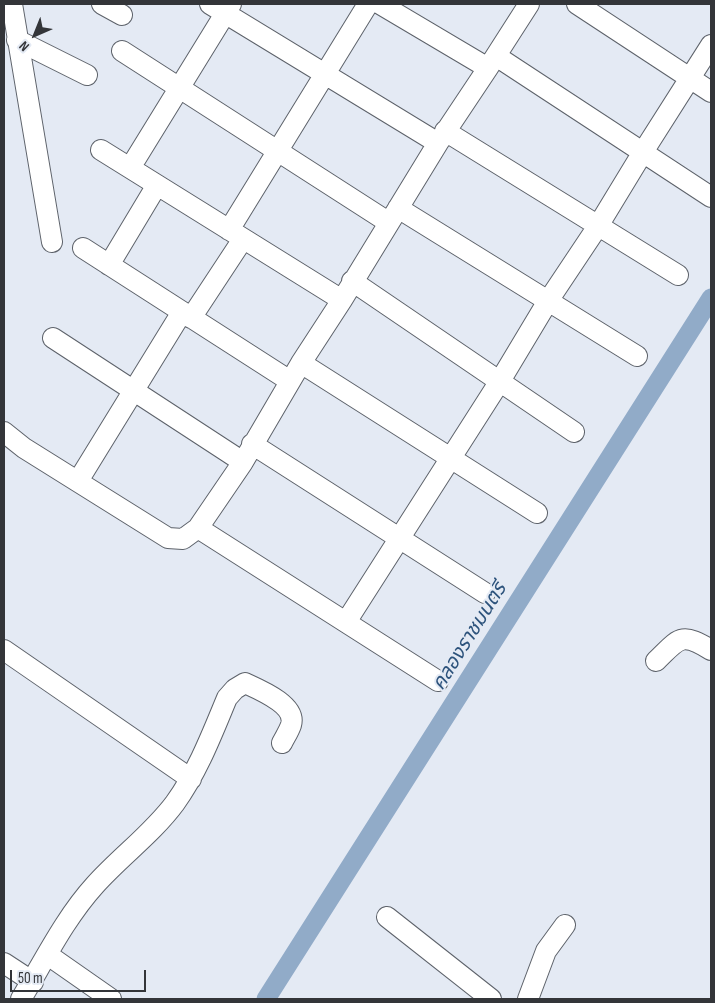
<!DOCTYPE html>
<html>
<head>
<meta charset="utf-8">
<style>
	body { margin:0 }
	#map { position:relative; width:715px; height:1003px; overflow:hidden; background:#e4eaf4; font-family:"Sofia Sans Condensed",sans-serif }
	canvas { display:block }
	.frame { position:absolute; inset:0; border:5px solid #333539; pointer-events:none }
	.north { position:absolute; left:10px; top:10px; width:50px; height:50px; -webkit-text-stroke:4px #e4eaf4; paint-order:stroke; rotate:224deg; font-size:14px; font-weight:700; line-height:20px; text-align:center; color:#333539 }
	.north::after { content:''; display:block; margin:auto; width:18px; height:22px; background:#333539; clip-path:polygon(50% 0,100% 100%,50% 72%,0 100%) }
	.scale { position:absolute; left:10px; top:970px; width:136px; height:22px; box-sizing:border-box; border:2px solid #333539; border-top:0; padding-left:6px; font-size:15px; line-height:18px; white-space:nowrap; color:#333539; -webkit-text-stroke:4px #e4eaf4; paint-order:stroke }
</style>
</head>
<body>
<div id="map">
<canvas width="715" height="1003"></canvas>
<div class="frame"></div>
<div class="north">N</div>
<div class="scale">50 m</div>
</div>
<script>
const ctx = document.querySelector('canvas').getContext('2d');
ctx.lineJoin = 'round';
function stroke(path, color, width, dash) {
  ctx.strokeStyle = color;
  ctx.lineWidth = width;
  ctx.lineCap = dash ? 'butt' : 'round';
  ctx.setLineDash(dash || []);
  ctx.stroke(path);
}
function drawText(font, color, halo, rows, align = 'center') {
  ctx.font = font + ' "Sofia Sans Condensed","Noto Sans Thai",sans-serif';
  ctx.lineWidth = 4;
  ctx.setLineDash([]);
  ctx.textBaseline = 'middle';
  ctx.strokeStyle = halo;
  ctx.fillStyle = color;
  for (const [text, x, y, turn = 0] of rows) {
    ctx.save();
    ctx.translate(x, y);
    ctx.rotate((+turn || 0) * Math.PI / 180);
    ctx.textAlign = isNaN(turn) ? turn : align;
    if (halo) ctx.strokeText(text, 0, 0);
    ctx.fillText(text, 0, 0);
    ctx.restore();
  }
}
stroke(new Path2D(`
	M266,999L711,298`), '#91abc8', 19);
const minor = new Path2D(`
	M12,4L52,242
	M102,4L122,15
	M210,4L438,143
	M380,4L488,68
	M577,4L711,92
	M17,40L87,75
	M122,51L388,222
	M496,56L711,197
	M445,131L678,275
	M101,150L342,300
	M130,168L231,4
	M398,208L637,356
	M229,230L368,4
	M83,248L290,381
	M109,265L157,185
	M352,281L574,432
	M191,318L243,239
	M53,338L243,462
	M301,363L537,513
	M4,432L24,448L168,538L183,539L198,528L243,462L301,363L342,300L438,143L488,68L529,4
	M252,444L485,593
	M78,481L182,312
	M198,528L438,681
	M346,622L500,381L548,301L598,226L643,152L711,45
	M4,650L191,779
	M656,661C679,639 680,631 711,650
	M387,917L491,999
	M48,955L111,999
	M4,963L33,982
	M21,999C44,961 65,918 95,885C121,856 152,834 175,803C198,771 212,734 227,698L235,689L245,683C260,690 297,705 291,725C289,731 285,737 282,743
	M528,999L546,951L565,925`);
stroke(minor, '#5d626a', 22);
stroke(minor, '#fff', 20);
drawText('italic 20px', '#2d537c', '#e4eaf4', [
	["คลองราชมนตรี",470,637,-58]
]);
</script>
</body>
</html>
